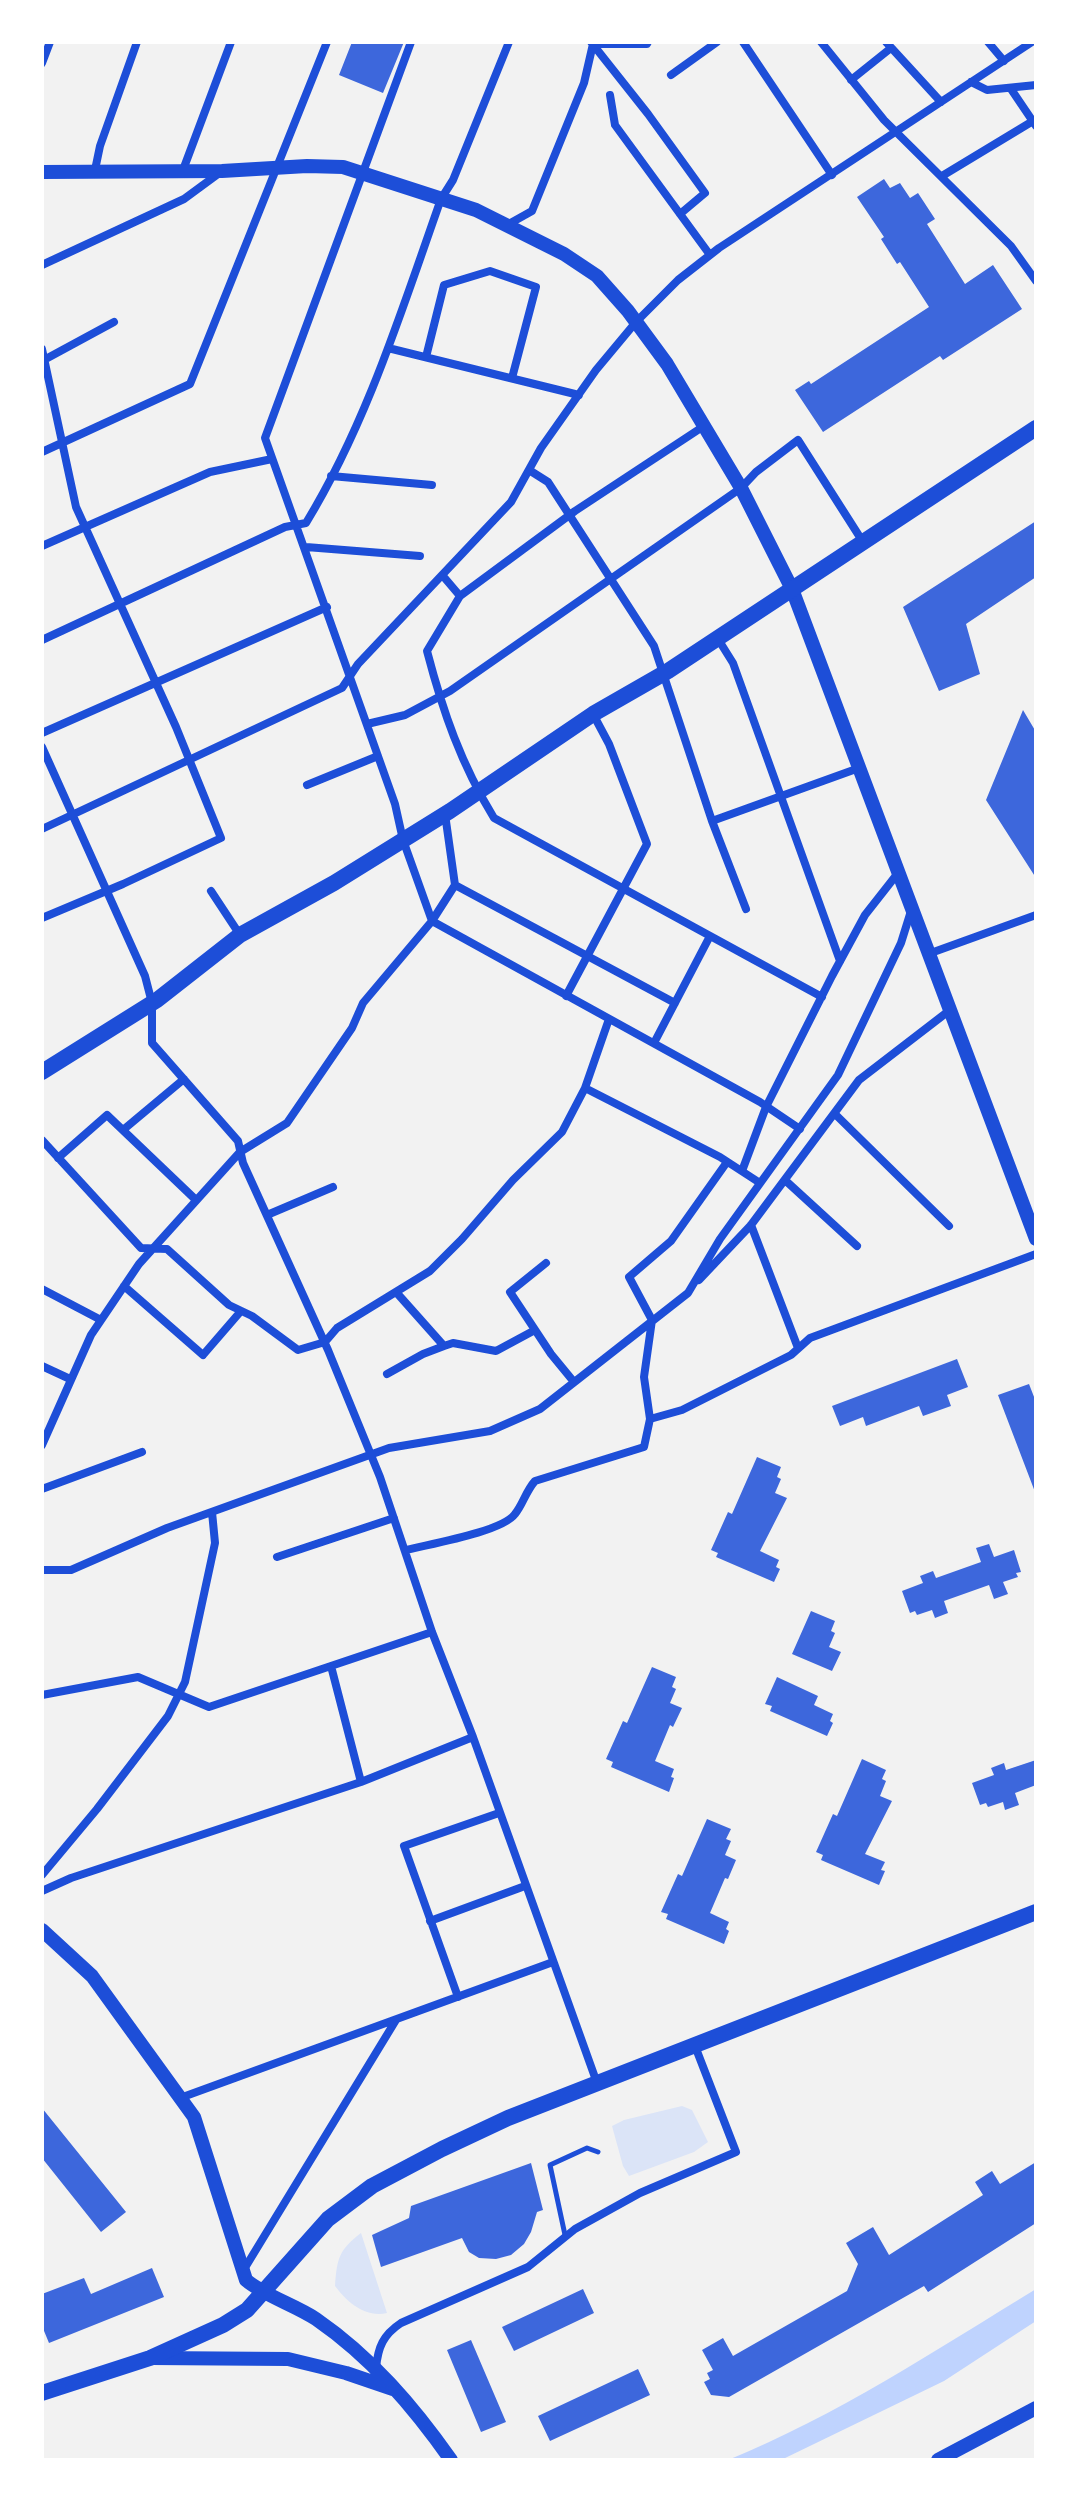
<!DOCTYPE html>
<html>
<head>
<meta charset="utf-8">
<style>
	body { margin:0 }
	#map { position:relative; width:1078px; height:2502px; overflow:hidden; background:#f2f2f2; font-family:"Zilla Slab",serif }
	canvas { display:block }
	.frame { position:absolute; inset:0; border:44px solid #fff; pointer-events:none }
</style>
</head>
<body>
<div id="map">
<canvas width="1078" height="2502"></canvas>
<div class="frame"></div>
</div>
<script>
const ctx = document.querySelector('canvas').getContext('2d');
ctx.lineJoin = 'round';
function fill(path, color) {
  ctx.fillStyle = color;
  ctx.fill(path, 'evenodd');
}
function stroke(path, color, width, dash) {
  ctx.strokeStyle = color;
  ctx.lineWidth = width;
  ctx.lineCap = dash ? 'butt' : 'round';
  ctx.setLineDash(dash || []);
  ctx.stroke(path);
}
fill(new Path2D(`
	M682,2106L692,2110L708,2142L694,2152L629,2176L623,2166L612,2126L624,2120Z
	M361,2233L387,2313C365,2318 347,2302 335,2286C337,2258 339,2250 361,2233Z`), '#dbe4f7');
fill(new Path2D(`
	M1036,2289V2321L944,2381L781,2460H728C836,2416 936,2350 1036,2289Z`), '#bfd3fe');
fill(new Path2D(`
	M352,42H404L383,93L339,75Z
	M884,179L890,188L900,183L910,198L918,193L935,219L927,224L965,284L993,265L1022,309L943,360L940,356L823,432L795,390L809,381L811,384L929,307L900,262L897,264L881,239L884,237L857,197Z
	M1036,521V577L966,624L980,674L939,691L903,607Z
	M1023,710L1036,732V878L986,800Z
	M957,1359L968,1387L947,1395L951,1406L923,1416L919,1406L866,1426L863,1417L840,1426L832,1406Z
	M1029,1384L1036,1402L1035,1492L998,1395Z
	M757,1457L781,1467L777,1477L781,1479L775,1493L787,1498L760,1551L779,1560L776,1567L780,1569L774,1582L716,1557L718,1553L711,1550L728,1512L732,1514Z
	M989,1544L994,1557L1014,1550L1021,1572L1016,1573L1018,1577L1003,1582L1008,1594L994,1599L989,1585L944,1601L948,1613L935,1618L932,1610L917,1615L915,1611L910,1613L902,1591L923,1583L920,1576L933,1571L936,1578L981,1562L976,1548Z
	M811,1611L835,1621L831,1631L835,1633L829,1647L841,1652L832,1671L792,1654Z
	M652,1667L676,1677L672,1687L676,1689L670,1703L682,1708L673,1727L670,1725L655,1761L674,1769L671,1777L674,1778L669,1792L611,1767L613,1762L606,1759L623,1721L627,1723Z
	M777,1677L818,1696L814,1705L833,1714L830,1721L833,1723L827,1736L770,1711L772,1706L765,1704Z
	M862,1759L886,1770L882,1779L886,1781L880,1796L892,1801L865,1854L885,1862L881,1870L885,1871L879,1885L821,1860L823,1855L816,1852L833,1814L837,1816Z
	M1036,1760V1785L1015,1793L1019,1805L1005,1810L1003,1802L988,1807L986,1803L980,1805L972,1783L994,1775L991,1768L1004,1763L1006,1770Z
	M707,1819L731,1829L726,1839L731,1841L725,1855L736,1860L728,1879L725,1878L710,1913L729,1922L726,1929L729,1931L724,1944L666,1919L668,1914L661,1912L678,1874L682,1876Z
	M42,2108L126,2212L101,2232L42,2158Z
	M1036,2162V2223L928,2292L924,2286L729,2397L711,2395L704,2382L710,2379L707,2373L713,2370L702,2350L723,2338L733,2356L847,2291L858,2264L846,2243L873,2227L889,2255L983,2195L975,2182L992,2171L1000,2184Z
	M531,2163L543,2210L537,2212L531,2232L524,2244L511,2255L496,2259L479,2258L469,2252L462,2238L381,2267L372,2235L409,2218L411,2206Z
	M152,2268L164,2297L49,2343L42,2326V2294L84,2278L91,2294Z
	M583,2289L594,2313L514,2351L502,2327Z
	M471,2340L506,2422L481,2432L447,2350Z
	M638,2369L650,2395L550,2441L538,2416Z`), '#3d67dc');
stroke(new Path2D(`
	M565,2235L550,2165L587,2148L598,2152`), '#1d4ed8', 5);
stroke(new Path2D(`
	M411,42L265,438L395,804L403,840L432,921L760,1102L800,1129
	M591,42L648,114L705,193L680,214
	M743,42L832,175
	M821,42L884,120L1011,246L1036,281
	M886,42L941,102
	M988,42L1004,61
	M593,44H647L648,42
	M42,63L50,42
	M671,75L717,42
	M851,80L891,48
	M971,82L987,90L1036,85
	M1011,89L1036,126
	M610,95L615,125L710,255
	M95,170L100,146L137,42
	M183,170L231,42
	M942,176L1033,121
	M507,225L532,211L584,83L593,44
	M42,265L184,199L218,174
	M388,348L579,395
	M42,349L76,507L176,727L221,838L123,884L42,918
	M426,357L444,285L490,271L536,287L512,378
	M42,361L114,322
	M704,426L575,511L460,596L427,651C443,712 461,764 494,818L822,997
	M42,452L190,384L327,42
	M529,470L548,482L654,646L712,821L746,909
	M331,476L432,485
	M42,546L210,472L272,459
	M306,547L420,556
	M443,576L460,596
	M718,639L733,663L840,961
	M42,640L285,527L306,523C367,423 402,309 441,199L453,180L509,42
	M367,724L405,715L450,691L741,488L756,472L798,440L863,542
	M42,733L327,607
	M42,747L145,976L152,1003V1043L238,1141L243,1163L328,1350L380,1477L432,1632L473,1737L597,2083
	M307,785L378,756
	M445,814L455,885L675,1003
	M712,821L859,768
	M42,829L342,688L358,664L511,502L541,448L596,370L636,322L678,280L719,248L1032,42
	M211,891L240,935
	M928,954L1036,915
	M566,996L647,844L609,744L593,714
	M654,1043L710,936
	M585,1088L720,1157L760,1183
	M836,1115L949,1226
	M123,1130L184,1079
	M42,1140L141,1248L167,1249L229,1305L252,1316L298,1350L325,1342L337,1328L430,1271L462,1239L513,1180L562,1132L585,1088L609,1019
	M58,1158L107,1115L196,1200
	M742,1171L766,1107L832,976L865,915L898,873
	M786,1181L857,1246
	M267,1215L333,1187
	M751,1225L798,1348
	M546,1263L510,1292L551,1354L574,1382
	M699,1280L751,1225L859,1080L950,1010
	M124,1286L203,1355L241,1311
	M42,1289L101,1320
	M396,1292L444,1346L453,1343L496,1351L535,1330
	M42,1366L70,1379
	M387,1374L423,1354L444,1346
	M650,1419L682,1410L791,1355L810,1338L1036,1254
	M42,1445L91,1335L139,1264L240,1152L287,1123L352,1028L363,1003L432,921L455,885
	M42,1489L142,1452
	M406,1550C429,1544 502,1532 515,1514C523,1504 526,1491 535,1481L644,1447L650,1419L644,1377L652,1320L629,1277L671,1241L727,1162
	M277,1557L394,1518
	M42,1570H71L167,1528L389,1448L490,1431L540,1409L688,1293L720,1239L838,1075L901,943L911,911
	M331,1666L361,1782
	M42,1695L138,1677L209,1707L432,1632
	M42,1875L97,1809L168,1716L185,1682L215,1543L212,1512
	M42,1891L71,1878L361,1782L473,1737
	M430,1921L525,1886
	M458,1997L404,1846L499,1813
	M180,2098L553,1962
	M243,2271L396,2020
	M376,2368C378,2347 383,2335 401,2323L528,2267L575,2229L640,2193L736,2152L695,2046`), '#1d4ed8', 8);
stroke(new Path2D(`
	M42,172L222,171L307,166L343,167L476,210L564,254L597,276L628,311L667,364L741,488L792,589L1036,1239
	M42,1930L92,1976L194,2117L246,2280C263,2295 295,2305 316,2319C371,2357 413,2406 451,2460
	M151,2358L288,2359L346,2373L393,2389
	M938,2460L1036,2408`), '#1d4ed8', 14);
stroke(new Path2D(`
	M42,1072L157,1000L240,935L334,883L450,811L593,714L668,671L1036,428
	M42,2393L150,2358L223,2325L247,2310L328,2219L372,2186L442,2149L508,2118L1036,1912`), '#1d4ed8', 16);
</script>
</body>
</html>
